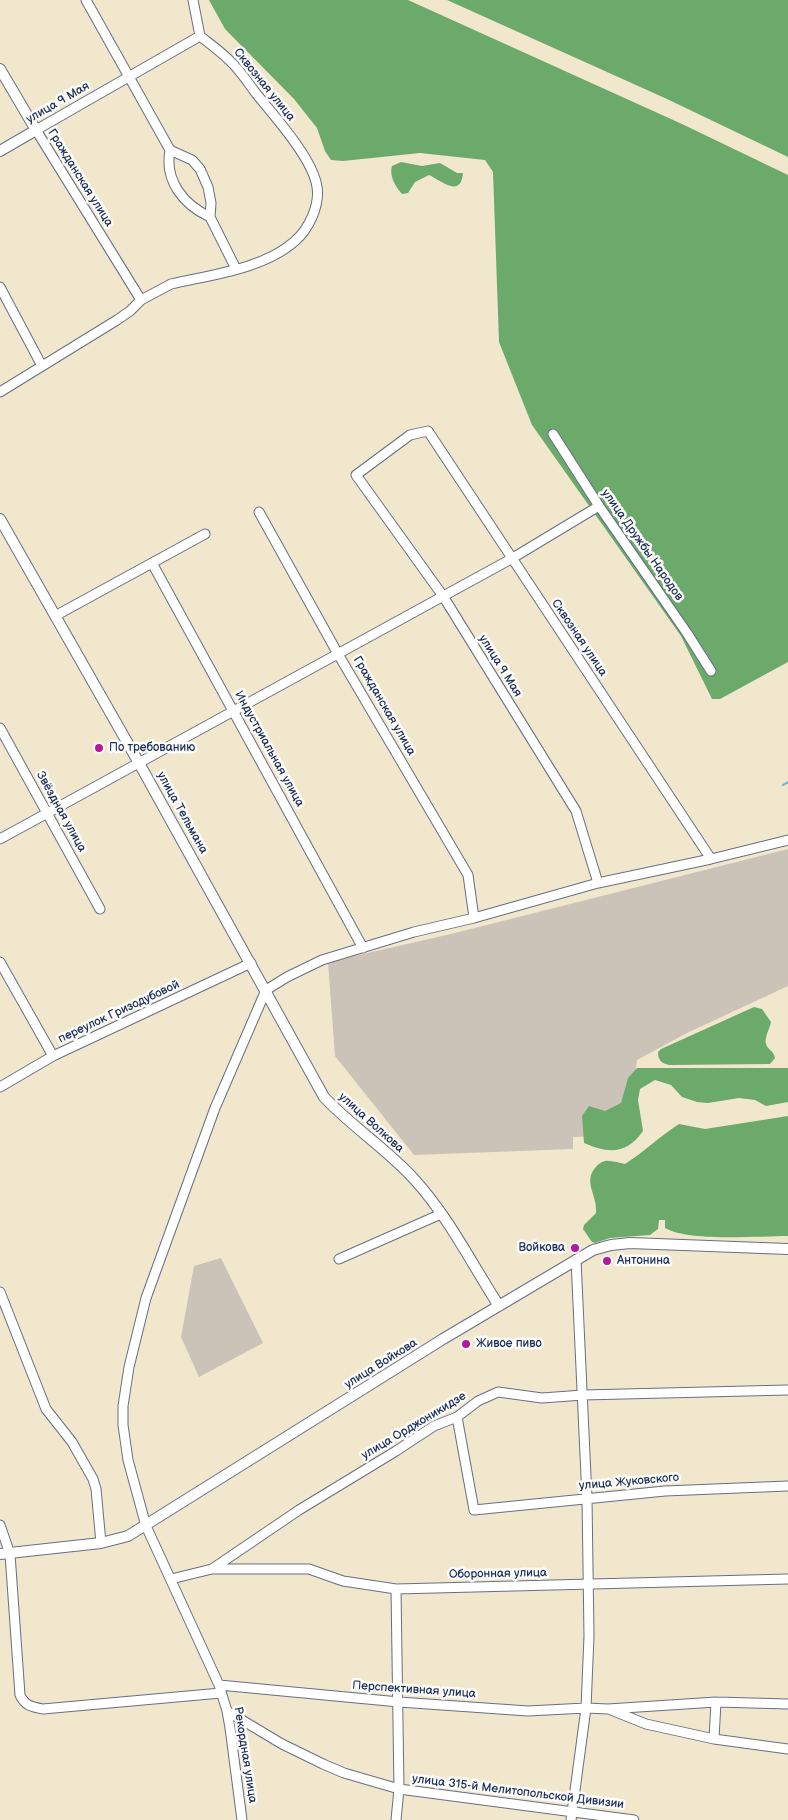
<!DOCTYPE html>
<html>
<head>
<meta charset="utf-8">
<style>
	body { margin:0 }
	canvas { display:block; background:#f1e7cc }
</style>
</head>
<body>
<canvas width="788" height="1820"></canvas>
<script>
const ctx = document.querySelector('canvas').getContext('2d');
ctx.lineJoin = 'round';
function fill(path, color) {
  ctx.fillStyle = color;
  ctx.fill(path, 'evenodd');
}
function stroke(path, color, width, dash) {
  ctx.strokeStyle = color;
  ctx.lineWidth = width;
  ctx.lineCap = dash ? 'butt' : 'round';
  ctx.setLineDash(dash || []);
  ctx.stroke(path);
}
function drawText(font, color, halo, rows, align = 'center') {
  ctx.font = font + ' "Balsamiq Sans",sans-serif';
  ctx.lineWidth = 5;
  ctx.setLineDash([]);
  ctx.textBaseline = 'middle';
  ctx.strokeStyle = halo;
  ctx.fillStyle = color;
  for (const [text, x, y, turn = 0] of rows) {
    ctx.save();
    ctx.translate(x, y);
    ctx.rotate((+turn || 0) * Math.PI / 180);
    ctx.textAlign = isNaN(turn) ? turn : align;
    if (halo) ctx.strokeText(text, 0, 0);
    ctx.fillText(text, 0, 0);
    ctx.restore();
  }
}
fill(new Path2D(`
	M788,849V986L687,1033L637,1060L628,1135L573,1137V1149L414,1155L335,1056L328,962L455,933Z
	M221,1258L263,1343L199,1377L181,1337L194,1266Z`), '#cbc3b8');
fill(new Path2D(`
	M209,0H408L682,124L788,175V662L720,699H712L681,636L532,425L499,342L493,172L485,160L420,153L343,161L331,160L325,151L317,128L294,99L225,29Z
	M447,0H788V157L667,99Z
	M401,162L422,166L440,163L457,173H463C461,199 440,180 429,175L415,182L408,193L402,194C395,186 389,176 392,166Z
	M754,1007L762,1009L771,1022C770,1028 764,1038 766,1044C768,1050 774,1051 775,1058L770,1064L669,1065C662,1063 658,1061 658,1052L661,1049Z
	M637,1068H788V1102L766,1106L755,1100L739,1098L708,1103L697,1102L682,1097L671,1085L655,1080L640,1089L638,1100L643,1131C627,1154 609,1154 584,1143L582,1116L589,1106L605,1111L621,1103L628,1078Z
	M788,1116V1236C758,1236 690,1242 665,1228V1220H659L658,1229L650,1235L610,1238L595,1243L592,1242L583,1229L584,1225L596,1213C598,1197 583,1182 595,1168C597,1165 601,1162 605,1161C611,1160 619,1163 625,1164C644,1152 660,1136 679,1124L705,1129Z`), '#6caa6c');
stroke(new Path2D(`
	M783,785L788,782`), '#61b2dc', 2);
const minor = new Path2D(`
	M86,0L170,150L192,160L200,169L208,187L211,203L210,217L236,269
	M170,150C164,181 184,205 210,217
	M0,287L42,366
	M141,300L36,130L200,36
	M0,392L117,320L130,311L141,300L171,284C210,275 264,269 295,241C309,229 320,205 317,187C313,158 273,115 255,92C247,81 239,69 229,60C220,51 210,44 200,36L193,0
	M553,434L599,506L687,633L711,671
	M259,512L338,654L468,875L474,918
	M152,563L363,948
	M55,616L205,534
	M0,728L100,909
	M0,839L511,559L599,506
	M598,883L576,811L443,596L356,475L410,435L428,431L711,859
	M0,962L53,1056
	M0,1087L53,1056L251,963
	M339,1259L441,1214
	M0,1292L46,1409L72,1442L93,1479L96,1489L101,1543
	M457,1417L474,1510L665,1491L788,1486
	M0,1525L10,1554L20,1695C25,1706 32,1707 43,1709L221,1693
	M212,1569H309L343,1581L396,1589L788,1579
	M171,1579L212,1569L299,1510L396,1451L434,1426L457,1417L478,1401L498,1392L542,1398L583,1395L788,1390
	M219,1685L399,1702L528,1711L586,1708L608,1709L716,1702L788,1704
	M611,1710L646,1724L714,1739L788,1749
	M227,1711L282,1744L323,1764L344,1773L399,1789L634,1820
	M714,1739L716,1702
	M242,1820L230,1728L227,1711L219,1685L146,1526L128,1460L123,1425V1406L129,1367L146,1298L215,1108L266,990L287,977L322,960L414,932L474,918L598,883L711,859L788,840
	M396,1820L399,1789L396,1589
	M571,1820L586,1708L589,1636L587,1498L576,1260`);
const tertiary = new Path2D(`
	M0,69L36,130L0,151
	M0,519L139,763L324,1097C352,1127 387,1149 414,1179C448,1216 472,1264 499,1306
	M0,1554L101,1543L128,1536L443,1339L593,1250L611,1245L630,1243L788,1249`);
stroke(minor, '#666f84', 11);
stroke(tertiary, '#666f84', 12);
stroke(minor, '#fff', 9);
stroke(tertiary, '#fff', 10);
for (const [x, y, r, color] of [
	[99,748,5,"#b5179e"],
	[575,1248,5,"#b5179e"],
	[607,1261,5,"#b5179e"],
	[466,1344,5,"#b5179e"]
]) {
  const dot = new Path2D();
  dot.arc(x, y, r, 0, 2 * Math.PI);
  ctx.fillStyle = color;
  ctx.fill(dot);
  stroke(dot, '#fdfcf7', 2);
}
drawText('12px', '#1b2f5e', '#fdfcf7', [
	["Сквозная улица",264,85,51],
	["улица 9 Мая",58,103,-30],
	["Гражданская улица",80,178,58],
	["улица Дружбы Народов",642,545,55],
	["Сквозная улица",579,638,56],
	["улица 9 Мая",500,666,58],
	["Гражданская улица",384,706,60],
	["Индустриальная улица",269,749,61],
	["Звёздная улица",61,812,61],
	["улица Тельмана",182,813,61],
	["переулок Гризодубовой",119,1012,-25],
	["улица Волкова",371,1123,42],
	["улица Войкова",381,1364,-32],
	["улица Орджоникидзе",414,1426,-31],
	["улица Жуковского",629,1482,-5],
	["Оборонная улица",498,1574,-1],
	["Перспективная улица",414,1690,4],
	["Рекордная улица",245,1755,81],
	["улица 315-й Мелитопольской Дивизии",518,1792,7]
]);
drawText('12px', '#1b2f5e', '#fdfcf7', [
	["По требованию",109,748],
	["Войкова",565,1248,"right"],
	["Антонина",617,1261],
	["Живое пиво",476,1344]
], 'left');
</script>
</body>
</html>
